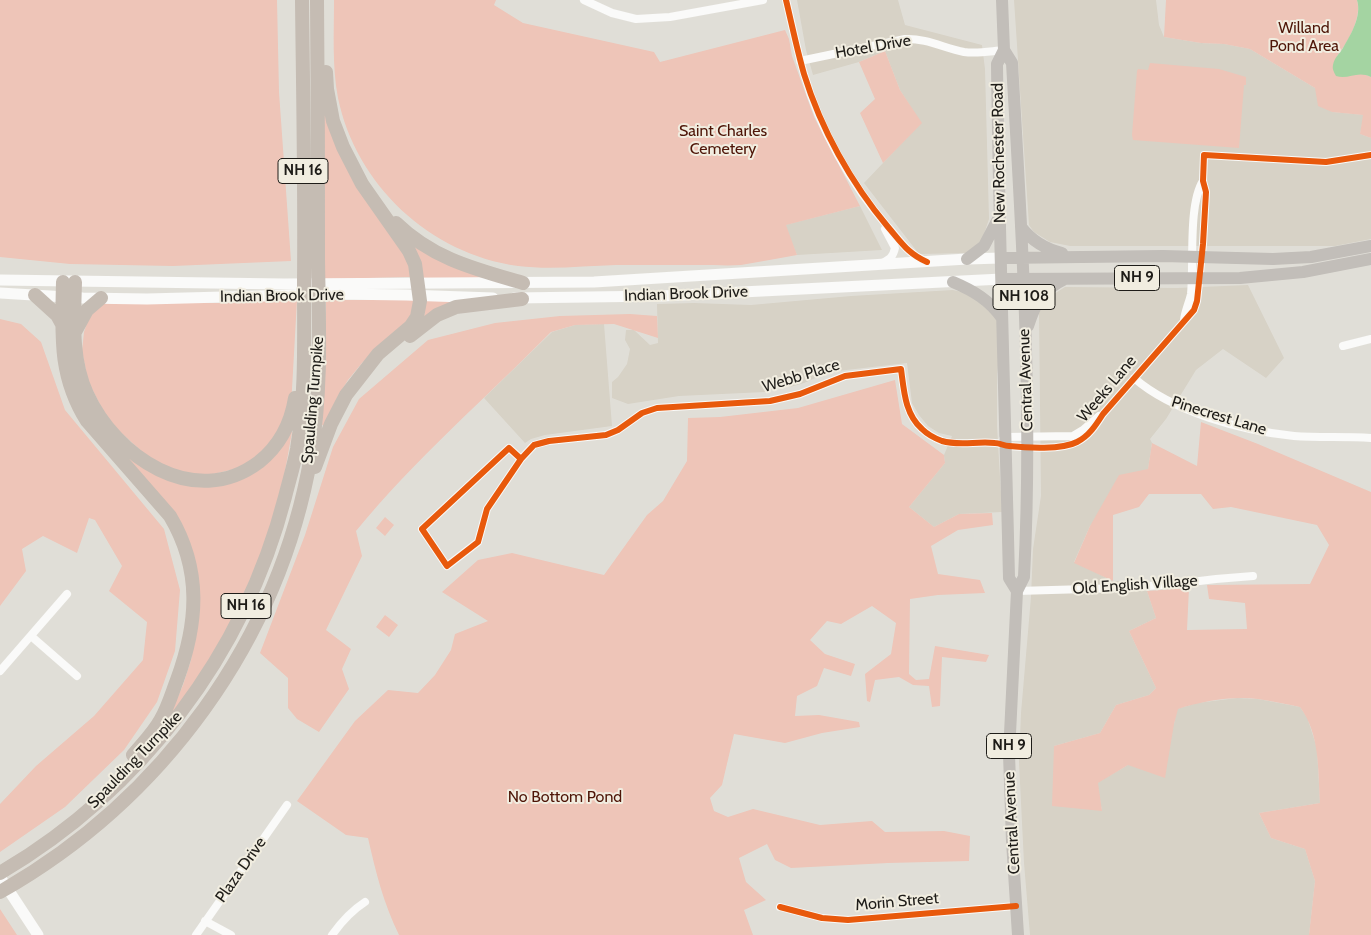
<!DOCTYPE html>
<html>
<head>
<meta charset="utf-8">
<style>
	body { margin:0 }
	canvas { display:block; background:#e0ded7 }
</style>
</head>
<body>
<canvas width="1371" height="935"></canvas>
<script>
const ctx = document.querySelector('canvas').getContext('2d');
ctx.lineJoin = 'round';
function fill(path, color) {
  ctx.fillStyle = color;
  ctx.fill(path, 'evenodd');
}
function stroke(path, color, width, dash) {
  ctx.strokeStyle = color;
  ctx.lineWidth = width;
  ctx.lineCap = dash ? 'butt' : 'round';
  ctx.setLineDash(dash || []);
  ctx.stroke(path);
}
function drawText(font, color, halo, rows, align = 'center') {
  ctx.font = font + ' Cabin,sans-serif';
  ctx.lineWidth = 4;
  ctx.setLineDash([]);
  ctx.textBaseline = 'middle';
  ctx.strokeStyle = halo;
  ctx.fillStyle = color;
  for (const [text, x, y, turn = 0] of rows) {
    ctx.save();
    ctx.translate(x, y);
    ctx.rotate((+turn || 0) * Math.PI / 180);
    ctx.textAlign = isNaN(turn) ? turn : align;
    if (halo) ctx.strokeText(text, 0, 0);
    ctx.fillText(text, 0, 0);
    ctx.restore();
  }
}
fill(new Path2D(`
	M797,0H898L905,25L982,45L985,69L989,219L985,231L979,245L967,253L919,254L864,183L921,123L900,90L885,51L859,62L813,75L806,50Z
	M1014,0H1156L1159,25L1164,37L1201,43L1224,44L1250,49L1315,88L1332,112L1364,115L1360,134L1371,138V239L1335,246H1070L1050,242L1034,232L1029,225Z
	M860,206L882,250L797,255L785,225Z
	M1248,285L1284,358L1266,378L1223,349L1196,370L1166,419L1150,439L1152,443L1148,469L1090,526L1074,562L1113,581L1139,582L1147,591L1156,618L1129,631L1156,688L1149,695L1116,705L1100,733L1054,746L1102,811L1097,783L1128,765L1174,724L1177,709L1197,703L1237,698L1258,699L1300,707L1307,717L1317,748L1320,803L1259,813L1271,838L1305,849L1315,881L1309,935H1030L1024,863L1019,762L1021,713L1031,597L1033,549L1041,496L1039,312L1046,299L1065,287L1177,288Z
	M953,290L971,294L998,320L999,355L997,375V426L1002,512L959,514L934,527L909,507L945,463L944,455L952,436L939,433L928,426L919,415L912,403L907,363L829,372L804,383L790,387L785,386L765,392L679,396L628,404L612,398V382L618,377L627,364L630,349L625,340L626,330H634L650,345L658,343L657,304L694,303L751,305L851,296Z
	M604,324L612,426L545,435L531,439L525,443L484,398L552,332L575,325Z`), '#d7d2c6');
fill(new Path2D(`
	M0,0H277L279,92L291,261L173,266L70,264L0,257Z
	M334,0H496L494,5L523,23L654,52L660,62L785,30L789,39L792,56L814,117L860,206L786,225L797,255C779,258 760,262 741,265C728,266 713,265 700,265C672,265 644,265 616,265C584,266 550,270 518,266C430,254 356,185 338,98C332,66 334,33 334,0Z
	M1166,0H1357C1362,18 1348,42 1337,56L1353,75L1361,73L1371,77V138L1360,134L1363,115L1332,112L1318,106L1315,88L1250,49L1224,44L1201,43L1164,37Z
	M885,51L900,90L922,123L883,163L860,113L875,99L859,62Z
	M1150,63L1219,69L1246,77V85H1244L1239,148L1133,140L1132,135L1137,71L1138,69L1148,70Z
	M324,109L409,257L411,277L325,279Z
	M406,236L484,278L423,279Z
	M297,300L291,407L281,433L247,466L201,477L157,465L109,422L88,381L82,351L84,332L90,314L98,305L108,303H220Z
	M326,300H414L411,317L362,363L348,380L337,398L325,426L322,425L325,378Z
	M455,300L424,317L426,301Z
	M630,314L657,316L658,338L614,324L575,325L551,332C486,398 415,459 356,531L362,556L326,630L351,649L342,669L349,689L319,732L297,719L288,708V678L260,653L305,535L333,447L359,399L428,340L495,323L560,316Z
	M0,319L21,324L41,342L65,410L164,529L180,590L175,651L157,702L124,750L65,807L0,852V804L36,766L94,716L143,660L147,622L109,591L122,566L95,520L89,518L77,553L43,536L22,549L26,571L0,606Z
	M78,380L139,462L224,481L290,431L292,432L281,494L267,540L222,645L164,729L183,685L191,660L196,630L188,546L106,436Z
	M895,380L902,424L944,455L945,463L909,507L934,527L959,514L992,513L993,525L958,530L931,546L938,574L980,580L985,593L938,595L910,599L909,674L916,680L929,679L935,646L989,655L986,662L942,657L940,706L932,707L929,686L913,685L899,677L875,680L870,702L867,701L865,674L891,654L896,623L872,606L841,624L827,621L810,640L825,654L855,664L851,676L824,668L817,686L797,696L795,716L819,715L859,722L860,727L822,733L785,743L734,734L722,785L710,798L714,811L728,817L753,809L820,825L872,821L885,832L944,831L970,836L969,861L888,863L791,868L775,860L767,844L739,858L746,882L766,900L744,910L753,935H399C383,902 376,873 368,838L346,835L297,801L355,721L388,690L418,693L435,675L451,650L455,634L488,621L442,592L478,560L512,553L604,575L647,515L663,501L687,461L688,418L720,417L798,408Z
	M1201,422L1258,444L1371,492V935H1309L1315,881L1305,849L1271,838L1259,813L1320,803C1318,770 1320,734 1300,707C1286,704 1272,701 1258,699C1232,696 1203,701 1178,709L1174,724L1165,778L1128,765L1098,783L1102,811L1052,806L1054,746L1100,733L1116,705L1149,695L1156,688L1129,631L1156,618L1147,591L1189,588L1187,630L1247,629L1245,603L1209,599L1207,585L1310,584L1329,545L1317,525L1231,507L1213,509L1201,494H1149L1139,507L1113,515V581L1074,563L1090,526L1119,475L1148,469L1152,443L1197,466Z
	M385,517L394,525L385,536L376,528Z
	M385,615L398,625L389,637L376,627Z
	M0,909L17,935H0Z`), '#eec5b8');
fill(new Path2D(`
	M1357,0H1371V77C1357,70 1349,80 1336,76C1334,72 1332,69 1333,65C1334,58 1340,53 1343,48C1351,34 1362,16 1357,0Z`), '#a4d4a2');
stroke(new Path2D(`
	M584,0L612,13L636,19L670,17L763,0
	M786,0C792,25 797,50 804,74C820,129 850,183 888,227C899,239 907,253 923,260
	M800,61L905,39C926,38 944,48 964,52C978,54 991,51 1004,50
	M882,263C890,259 893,257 895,248L885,229
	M1184,320C1185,311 1189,303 1191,294C1194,265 1188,204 1203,181
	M1343,346L1371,339
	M1134,378C1173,412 1243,431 1294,436C1320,438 1345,436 1371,438
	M1003,439L1006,437L1073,436L1083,430L1099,416
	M521,459L509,448L422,529L447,566L478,542L487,509L521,459L534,445L549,441L606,435L618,430L642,413L657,408L770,401L800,394L845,376L901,369C904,391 905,414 922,429C927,434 934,438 942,441C959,446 977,441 995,443C1000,443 1004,446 1009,446C1027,448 1062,450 1077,442C1089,436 1096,425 1103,414L1194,310L1197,301L1203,244L1206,192L1203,181L1204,155L1326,162L1371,155
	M1017,591L1121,588L1175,584L1216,579L1253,576
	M31,636L77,676
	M0,671L67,594
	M780,907L822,918L848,920L1016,906
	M205,921L231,935
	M196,935L287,805
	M332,935C342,921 351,911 365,902`), '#fafaf9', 8);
stroke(new Path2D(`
	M0,280L284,284L594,282L967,259L1001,258
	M0,293L83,298L147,299L338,294L406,295L493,298
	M514,298L662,296L1002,279
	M0,877L38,935`), '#fafaf9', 11);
stroke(new Path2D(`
	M1002,0L1004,50L1012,63C1022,234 1033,406 1024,577L1017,591L1009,754L1012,841L1018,935
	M1004,50L997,64C999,235 1005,407 1009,578L1017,591
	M1021,227C1032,241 1045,249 1062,253
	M1001,258L1163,256L1273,259L1311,257L1371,246
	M967,259L984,246L998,219
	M1002,279L1240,278L1303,272L1371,259
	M953,282C974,291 989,300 1002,318
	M1028,326C1036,302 1041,291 1065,279`), '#c2beb9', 12);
stroke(new Path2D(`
	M396,223C433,259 475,269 523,283
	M63,282C62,333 58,375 87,421L170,516C202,570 198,623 177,680C172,693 168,707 161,719C154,732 143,743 133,755
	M75,282C74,319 71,360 87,394C115,456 194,511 259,462C279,446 291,423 295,398
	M35,295L57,315L63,326
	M75,332L87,310L101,298
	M410,336L437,315L456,307L522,299
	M315,467L331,424L346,395L378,354L411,326L417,317L420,301L415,264L409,251L362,184L343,147L333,121L327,89L326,72
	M0,873C141,790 244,655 285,497C289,481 294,465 297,449C306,394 304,337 304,282C305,188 303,94 302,0
	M0,892C162,800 279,641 311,456C322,391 319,325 318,259C318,173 318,86 317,0`), '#c5bcb3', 14);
stroke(new Path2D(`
	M786,0C792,25 797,50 804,74C821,129 851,183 888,227C901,242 908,254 927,262
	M521,459L509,448L422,529L447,566L478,542L487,509L521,459L534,445L549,441L606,435L618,430L642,413L657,408L770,401L800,394L845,376L901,369C904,391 905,414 922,429C927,434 934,438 942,441C959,446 977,441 995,443C1000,443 1004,446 1009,446C1027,448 1062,450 1077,442C1089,436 1096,425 1103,414L1194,310L1197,301L1203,244L1206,192L1203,181L1204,155L1326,162L1371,155
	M780,907L822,918L848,920L1016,906`), '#e8590c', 6);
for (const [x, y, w] of [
	[303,171,50],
	[1137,278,45],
	[1024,297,62],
	[246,606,50],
	[1009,746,45]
]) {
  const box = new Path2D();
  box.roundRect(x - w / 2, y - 12.5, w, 25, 4);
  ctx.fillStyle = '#f1ede0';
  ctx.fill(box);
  stroke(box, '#1e1c18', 1);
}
drawText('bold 15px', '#1e1c18', null, [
	["NH 16",303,171],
	["NH 9",1137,278],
	["NH 108",1024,297],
	["NH 16",246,606],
	["NH 9",1009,746]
]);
drawText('16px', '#4e1507', '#f1ede0', [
	["Willand",1304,28],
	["Pond Area",1304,46],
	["Saint Charles",723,131],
	["Cemetery",723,149],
	["No Bottom Pond",565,797]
]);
drawText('16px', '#1e1c18', '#f1ede0', [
	["Hotel Drive",873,47,-10],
	["New Rochester Road",999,153,-91],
	["Indian Brook Drive",686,294,-2],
	["Indian Brook Drive",282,296,-1],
	["Webb Place",801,376,-17],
	["Central Avenue",1026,380,-92],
	["Weeks Lane",1107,389,-50],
	["Spaulding Turnpike",313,400,-85],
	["Pinecrest Lane",1219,416,17],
	["Old English Village",1135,585,-4],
	["Spaulding Turnpike",135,760,-46],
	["Central Avenue",1012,823,-93],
	["Plaza Drive",241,870,-55],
	["Morin Street",897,902,-5]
]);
</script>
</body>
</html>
